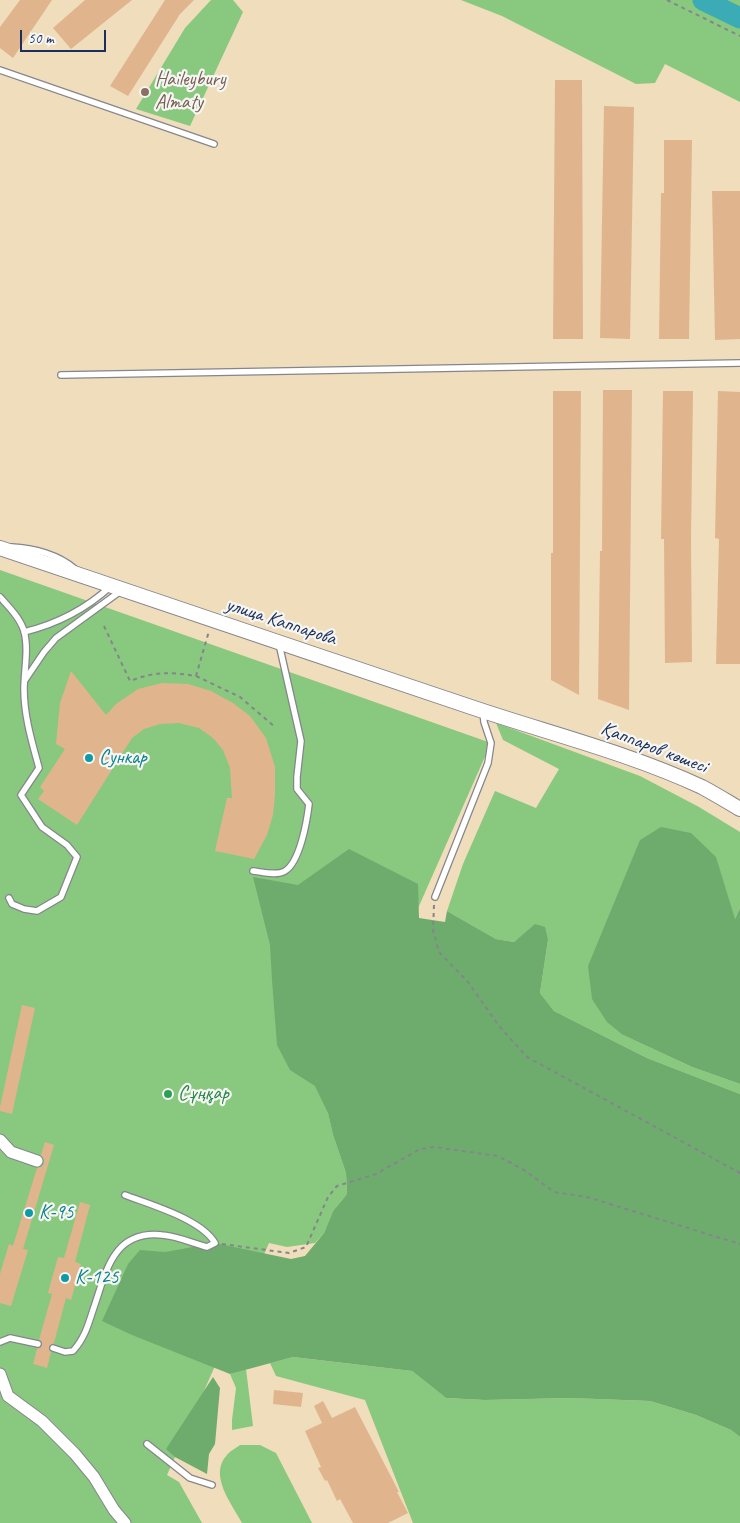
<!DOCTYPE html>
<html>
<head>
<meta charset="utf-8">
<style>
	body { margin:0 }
	#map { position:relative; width:740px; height:1523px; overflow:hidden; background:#efddbb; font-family:Caveat,sans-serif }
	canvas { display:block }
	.scale { position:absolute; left:20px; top:30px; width:86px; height:22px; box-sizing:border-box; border:2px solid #1b2f5e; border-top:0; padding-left:6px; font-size:15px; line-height:18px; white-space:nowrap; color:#1b2f5e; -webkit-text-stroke:4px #f6f6f2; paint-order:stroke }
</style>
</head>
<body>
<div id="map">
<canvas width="740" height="1523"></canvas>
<div class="scale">50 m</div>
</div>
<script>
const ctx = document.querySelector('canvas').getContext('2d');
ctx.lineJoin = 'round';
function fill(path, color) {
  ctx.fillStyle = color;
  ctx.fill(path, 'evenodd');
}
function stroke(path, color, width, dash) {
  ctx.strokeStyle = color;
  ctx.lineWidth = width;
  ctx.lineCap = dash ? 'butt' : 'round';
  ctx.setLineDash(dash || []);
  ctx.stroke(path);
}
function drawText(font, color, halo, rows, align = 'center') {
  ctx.font = font + ' Caveat,sans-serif';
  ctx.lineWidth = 4.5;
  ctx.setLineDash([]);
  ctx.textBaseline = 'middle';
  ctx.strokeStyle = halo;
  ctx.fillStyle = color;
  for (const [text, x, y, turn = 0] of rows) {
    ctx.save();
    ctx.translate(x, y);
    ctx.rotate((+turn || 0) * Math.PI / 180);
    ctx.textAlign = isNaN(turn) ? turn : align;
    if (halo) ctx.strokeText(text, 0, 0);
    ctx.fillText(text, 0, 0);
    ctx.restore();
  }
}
fill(new Path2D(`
	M211,0H233L243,12L190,126L136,109L185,28Z
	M461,0H740V102L665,64L655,83L636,84L502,16Z
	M0,570L491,743L328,1112L333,1135L346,1173L347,1194L333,1211L324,1233L315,1243L287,1247L269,1243L167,1475L179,1482L202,1523H0Z
	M496,723L640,776L699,807L740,832V908L735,919L623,1035L692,1067L740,1084V1094L647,1058L554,1011L540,993L548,940L535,925L514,942L496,939L447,911L463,864L495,791L536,808L559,769L503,740Z
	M293,1357L412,1371L446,1398L485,1400L570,1398L650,1401L696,1415L731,1430L740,1437V1523H413L365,1400L276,1376L270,1363Z
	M246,1369L253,1426L232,1430V1420L236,1388L230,1374Z
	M240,1445H260L276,1453L312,1523H242C232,1504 208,1475 227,1455C230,1451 236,1448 240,1445Z`), '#89c87f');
fill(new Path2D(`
	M661,827L691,833L716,857L735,919L740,908V1084L692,1067L623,1035L607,1022L592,999L588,966L640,840Z
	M349,849L418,884L419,918L445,922L447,911L496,939L514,942L535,924L545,927L548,940L540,993L554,1011L647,1058L740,1094V1437L731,1430L696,1415L650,1401L570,1398L485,1400L446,1398L412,1371L293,1357L230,1374L132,1335L102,1321L128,1264L140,1250L165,1252L215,1243L291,1259L305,1256L324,1233L333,1211L347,1194L346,1173L333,1135L328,1113L315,1086L290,1070L277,1045L272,980L270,945L253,877L298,885Z
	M213,1377L220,1388L215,1444L209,1454L207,1474L175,1457L166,1449Z`), '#6eac6e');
stroke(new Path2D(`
	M703,0L740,18`), '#3bacb5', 21);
fill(new Path2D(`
	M20,0H52L13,58L0,48V27Z
	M85,0H132L71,49L53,28Z
	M165,0H194L180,14L128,96L110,86Z
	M555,80H582L583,339H553Z
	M604,106L634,107L630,339L600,338Z
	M664,140H692L689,339H659L661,193H664Z
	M712,191H740V339L715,340Z
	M603,390H632L629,710L598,699L600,551H602Z
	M553,391H581L579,695L551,680V553H553Z
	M663,391H693L691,539L692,662L665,663L664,539H661Z
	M718,391L740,392V664H716L719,539L715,538Z
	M71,671L106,715L116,704L138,689L162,683L188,684L211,691L233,703L250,716L266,738L275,767V794L273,815L267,835L254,859L215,851L227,798H232L230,768L223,750L213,738L199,728L179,723L160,724L144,729L132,738L77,825L38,799L44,791L40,787L65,749L56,744L60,703Z
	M22,1005L35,1008L12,1114L0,1111V1107Z
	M45,1142L54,1145L23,1249L28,1250L11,1306L0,1303V1274L9,1244L13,1246L37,1168L42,1167L44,1163V1159L41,1155Z
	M80,1202L90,1205L75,1262L81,1264L71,1300L66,1298L54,1343L49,1346V1349L51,1352L47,1368L33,1364L37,1349L42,1345V1342L39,1340L52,1294L48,1293L58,1257L64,1258Z
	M274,1390L303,1393L301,1407L273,1404Z
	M323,1401L332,1418L355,1407L399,1492H397L408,1513L388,1523H353L340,1499L337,1501L327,1480L325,1481L318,1468L321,1467L305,1431L322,1423L314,1406Z`), '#e0b58e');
const service = new Path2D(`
	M0,70L214,144
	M61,375L740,363
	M12,547C34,548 59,555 75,569
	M0,597C9,607 20,618 24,631C29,649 24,671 24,689C24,716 32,742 39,768L21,795L42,827L67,845L77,857L61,897L37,911L24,909L12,904L9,898
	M24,632C57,624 86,609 111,586
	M25,680L44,652L56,638L122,590
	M253,871C262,872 277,876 285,871C300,862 307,821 309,804L297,789V777L301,741L279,644
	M435,897L488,763L491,743L484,722L483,711
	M0,1342L10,1338L38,1344
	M53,1348L65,1352L73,1351C84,1339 88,1326 93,1310C106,1273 112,1230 162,1235C177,1236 192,1243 207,1247L215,1243C201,1219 151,1205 125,1195
	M147,1444L190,1478L212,1485`);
const minor = new Path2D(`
	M0,1140L11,1152L37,1161
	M0,1374L8,1396L42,1421L75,1454L94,1477L114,1510L125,1523`);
const tertiary = new Path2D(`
	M0,548C157,602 314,654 471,707C548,733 629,753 702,787C715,794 728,802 740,809`);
stroke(service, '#85868c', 8);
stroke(minor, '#85868c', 13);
stroke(tertiary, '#85868c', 16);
stroke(new Path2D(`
	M667,0L740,36
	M104,626L130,681C156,671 169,672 196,676L209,631
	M196,676L240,697L275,727
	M434,905L433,930L439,952L468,982L499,1026L527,1057L740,1173
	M222,1244L289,1253L306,1247L328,1197L337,1186L376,1174L420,1149L434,1147L498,1156L524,1170L554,1192L587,1197L740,1244`), '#85868c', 2, [4, 4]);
stroke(service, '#fff', 5.5);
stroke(minor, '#fff', 11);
stroke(tertiary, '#fff', 14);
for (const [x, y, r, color] of [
	[145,92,5,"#8d6e63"],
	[89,758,5,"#0f9aa8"],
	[168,1094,5,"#2e9e5b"],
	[29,1213,5,"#0f9aa8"],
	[65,1278,5,"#0f9aa8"]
]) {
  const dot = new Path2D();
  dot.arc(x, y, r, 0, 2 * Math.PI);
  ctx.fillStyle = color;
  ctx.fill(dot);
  stroke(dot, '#f6f6f2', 2);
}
drawText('20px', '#785e54', '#f6f6f2', [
	["Haileybury",155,80],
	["Almaty",155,103]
], 'left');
drawText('20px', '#1b2f5e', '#f6f6f2', [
	["улица Каппарова",281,622,18],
	["Қаппаров көшесі",654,748,21]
]);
drawText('20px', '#0d838f', '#f6f6f2', [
	["Сункар",99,758],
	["K-95",39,1213],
	["K-125",75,1278]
], 'left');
drawText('20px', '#27864d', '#f6f6f2', [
	["Сұңқар",178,1094]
], 'left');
</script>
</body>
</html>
